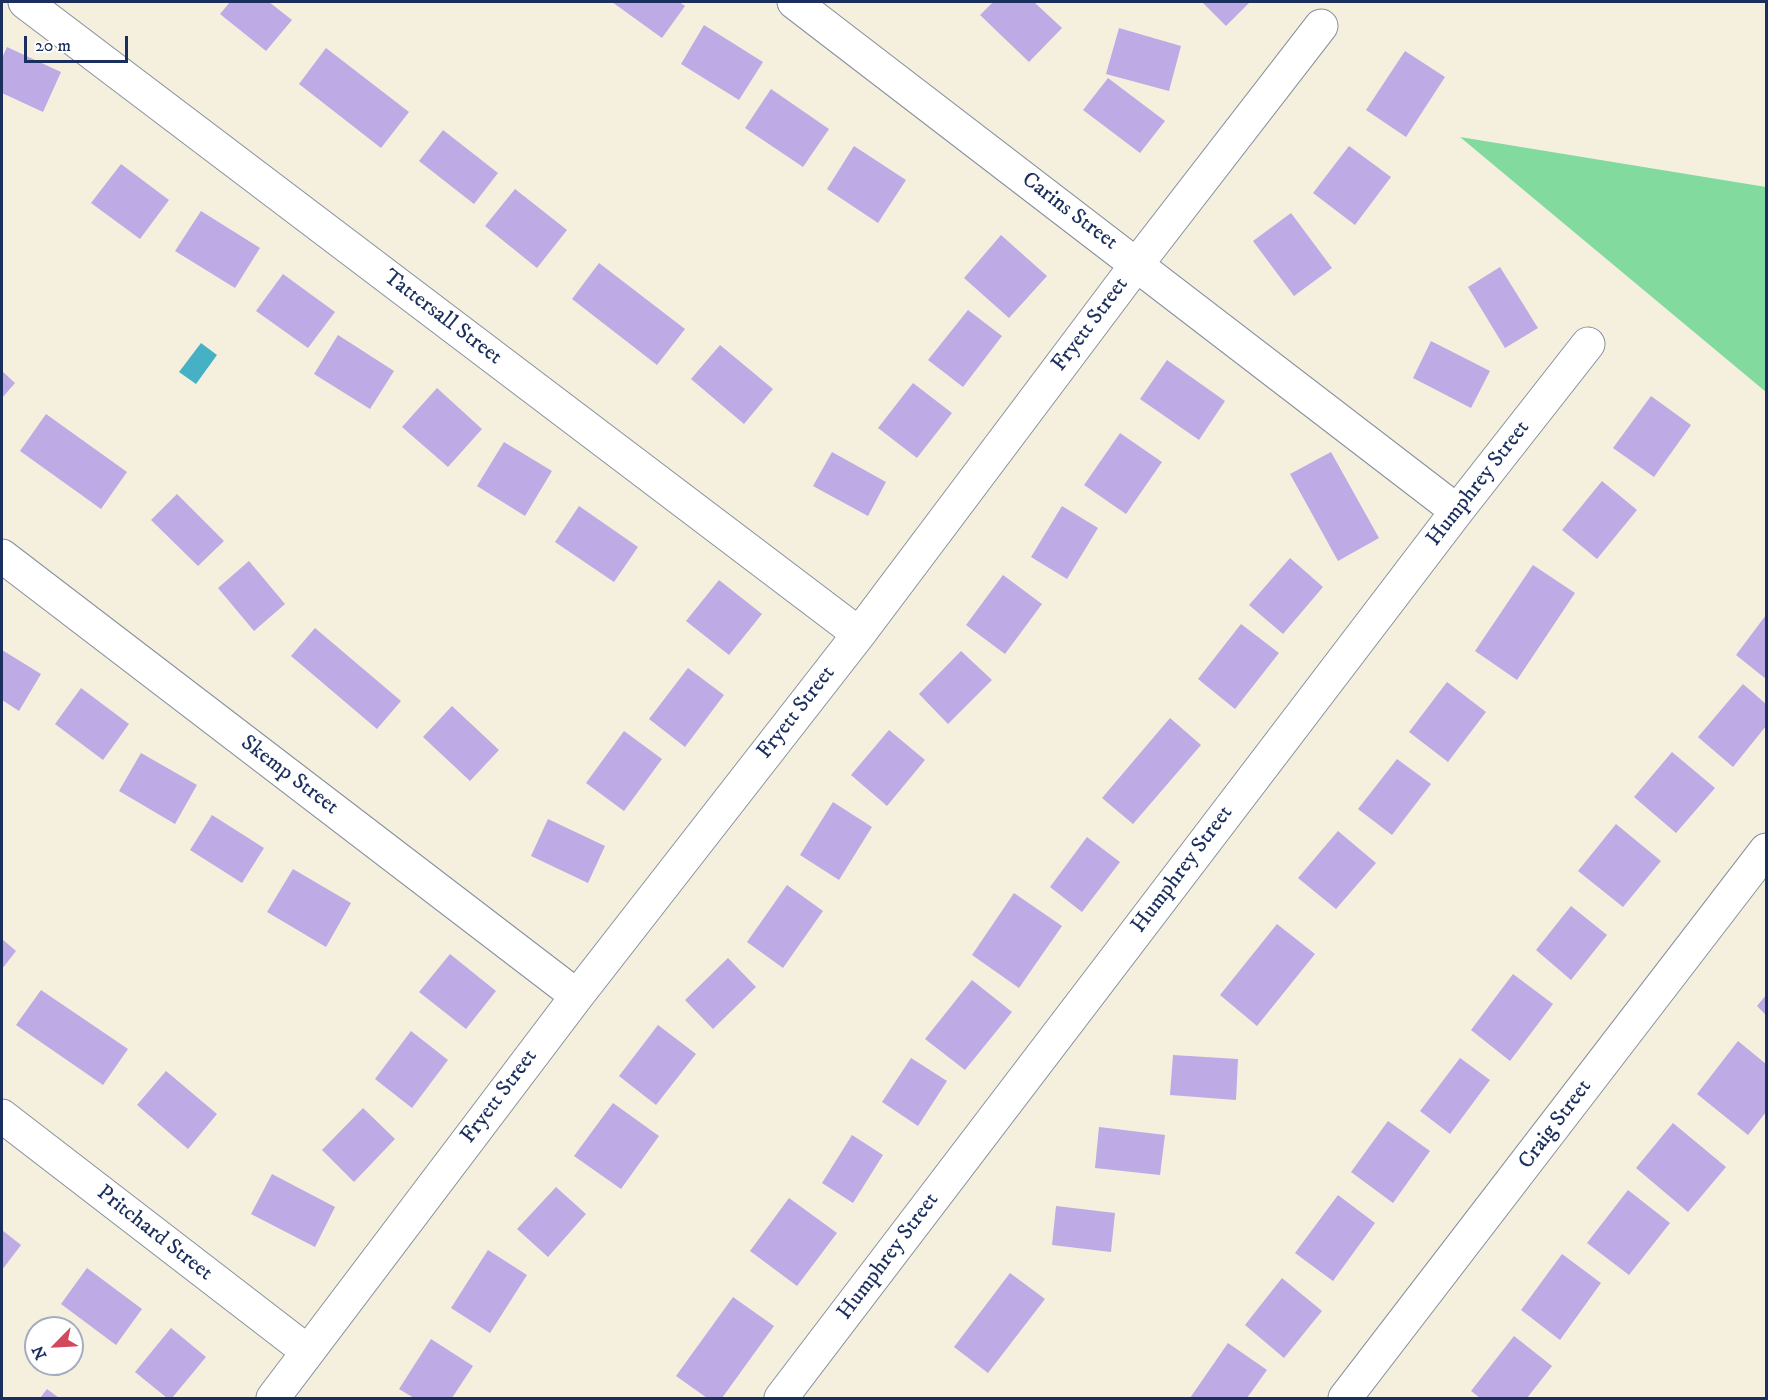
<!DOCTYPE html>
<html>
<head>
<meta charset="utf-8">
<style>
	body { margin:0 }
	#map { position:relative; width:1768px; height:1400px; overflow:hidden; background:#f5f0de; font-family:"IM FELL DW Pica",serif }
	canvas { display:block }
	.frame { position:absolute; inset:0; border:3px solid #1b2f5e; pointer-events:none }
	.north { position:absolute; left:24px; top:1316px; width:60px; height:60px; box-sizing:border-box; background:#fff; border:2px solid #a4acbf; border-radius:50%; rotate:246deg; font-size:16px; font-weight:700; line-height:24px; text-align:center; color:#1b2f5e }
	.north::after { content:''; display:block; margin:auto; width:21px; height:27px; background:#d1495b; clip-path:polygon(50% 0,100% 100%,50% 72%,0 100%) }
	.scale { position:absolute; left:24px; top:36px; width:104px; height:27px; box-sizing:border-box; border:3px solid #1b2f5e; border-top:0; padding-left:8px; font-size:18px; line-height:21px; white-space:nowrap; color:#1b2f5e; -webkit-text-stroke:4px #fff; paint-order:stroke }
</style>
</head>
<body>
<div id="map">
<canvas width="1768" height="1400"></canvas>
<div class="frame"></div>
<div class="north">N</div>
<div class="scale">20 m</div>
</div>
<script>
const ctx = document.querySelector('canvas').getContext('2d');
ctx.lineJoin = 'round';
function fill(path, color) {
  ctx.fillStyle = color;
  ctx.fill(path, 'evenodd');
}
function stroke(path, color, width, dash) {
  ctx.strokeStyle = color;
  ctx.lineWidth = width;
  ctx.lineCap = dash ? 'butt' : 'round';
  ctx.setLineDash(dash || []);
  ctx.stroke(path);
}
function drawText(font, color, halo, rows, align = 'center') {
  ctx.font = font + ' "IM FELL DW Pica",serif';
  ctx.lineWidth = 5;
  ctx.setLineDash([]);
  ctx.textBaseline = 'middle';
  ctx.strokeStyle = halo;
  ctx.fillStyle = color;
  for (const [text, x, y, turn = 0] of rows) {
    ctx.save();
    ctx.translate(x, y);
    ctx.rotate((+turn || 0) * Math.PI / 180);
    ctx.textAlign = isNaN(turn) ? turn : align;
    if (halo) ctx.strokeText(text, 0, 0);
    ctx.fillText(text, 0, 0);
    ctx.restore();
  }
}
fill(new Path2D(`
	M1460,137L1766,187V392Z`), '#83da9e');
fill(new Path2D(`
	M201,343L217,355L196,384L179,372Z`), '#46b0c4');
fill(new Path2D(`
	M230,2H269L292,20L266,51L220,14Z
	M612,2H679L685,6L662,38Z
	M993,2H1034L1062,28L1029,62L980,15Z
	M1202,2H1250L1226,26Z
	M704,25L763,62L739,100L681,64Z
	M1119,28L1181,46L1169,91L1106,74Z
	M7,47L61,72L43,112L2,93V58Z
	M326,48L409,112L381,148L299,84Z
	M1405,51L1445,77L1406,137L1366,110Z
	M1108,78L1165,121L1140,153L1083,110Z
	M771,89L829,129L803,167L745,128Z
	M443,130L498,173L474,204L419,161Z
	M854,146L906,180L878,223L827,189Z
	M1349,146L1391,177L1355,225L1313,193Z
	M121,164L169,200L140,239L91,203Z
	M515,189L567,230L537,268L485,226Z
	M201,211L260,248L235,288L175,251Z
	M1291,213L1332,268L1294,296L1253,241Z
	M1001,235L1047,276L1009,318L964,278Z
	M599,263L685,329L657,365L572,299Z
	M1500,267L1538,328L1505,348L1468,287Z
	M283,274L335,312L308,348L256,311Z
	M968,310L1002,336L963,387L928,360Z
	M338,335L394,371L370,409L314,374Z
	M1431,341L1490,371L1471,408L1413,378Z
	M720,345L773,389L744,424L691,379Z
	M1167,360L1225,401L1199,440L1140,399Z
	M2,371L15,383L2,398Z
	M913,383L952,413L917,458L878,428Z
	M437,388L482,429L448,467L402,427Z
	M1651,396L1691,425L1654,477L1613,448Z
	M46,414L127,472L101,509L20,451Z
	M1120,433L1162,462L1126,514L1084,485Z
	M504,442L552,471L525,516L477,486Z
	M832,452L886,482L868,516L813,486Z
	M1331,452L1379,538L1338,561L1290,474Z
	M1602,481L1637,510L1597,559L1562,530Z
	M177,494L224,541L198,566L151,520Z
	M579,506L638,547L614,582L555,542Z
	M1062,506L1098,528L1067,579L1031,557Z
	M1290,558L1323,587L1283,634L1249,605Z
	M249,561L285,604L254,631L218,588Z
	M1533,565L1575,593L1517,680L1475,651Z
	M1003,575L1042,604L1005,654L966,625Z
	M719,580L762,614L729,655L686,621Z
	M1766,615V679L1736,655Z
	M1241,624L1279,653L1235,709L1198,679Z
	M315,628L401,701L377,729L291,656Z
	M2,650L41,674L19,711L2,700Z
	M961,651L992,680L948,724L919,694Z
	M688,668L724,695L685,747L649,719Z
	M1447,682L1486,712L1448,762L1409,732Z
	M1743,684L1766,704V726L1733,767L1698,737Z
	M81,688L129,724L103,760L55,724Z
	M452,706L499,750L470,781L423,737Z
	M1170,718L1201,745L1133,824L1102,798Z
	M889,730L925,760L887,806L851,775Z
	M624,731L662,759L624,811L586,783Z
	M1672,752L1715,788L1676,833L1634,797Z
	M141,753L197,785L175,824L119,791Z
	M1397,759L1431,784L1392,835L1358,809Z
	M833,802L872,827L839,880L800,855Z
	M212,815L264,848L242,883L190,850Z
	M548,819L605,846L588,883L531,856Z
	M1616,824L1661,861L1623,907L1578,871Z
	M1338,831L1376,863L1336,909L1298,878Z
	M1087,837L1120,862L1082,912L1050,887Z
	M293,869L351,903L326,947L267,912Z
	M787,885L823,911L783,968L747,942Z
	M1014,893L1062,926L1019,988L972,955Z
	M1571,906L1607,935L1571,980L1536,950Z
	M1277,924L1315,954L1257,1026L1220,995Z
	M2,939L16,951L2,969Z
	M450,954L496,991L466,1029L419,992Z
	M728,958L756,987L713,1029L685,1000Z
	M1513,974L1553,1004L1510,1061L1471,1030Z
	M972,980L1012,1012L965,1070L925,1039Z
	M41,990L128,1049L103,1085L16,1025Z
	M1766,995V1015L1757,1006Z
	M658,1025L696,1054L656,1105L619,1076Z
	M411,1031L448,1060L412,1108L375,1079Z
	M1738,1041L1766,1064V1112L1748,1135L1697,1094Z
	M1173,1055L1238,1059L1236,1100L1170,1095Z
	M911,1058L947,1081L918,1126L882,1102Z
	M1460,1058L1490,1080L1450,1134L1420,1111Z
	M166,1071L217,1114L188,1149L137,1105Z
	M613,1103L659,1136L621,1189L574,1156Z
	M363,1108L395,1139L354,1182L322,1150Z
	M1388,1121L1430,1151L1393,1203L1351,1172Z
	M1673,1123L1726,1167L1688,1212L1636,1168Z
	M1099,1127L1165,1135L1160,1175L1095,1168Z
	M852,1135L883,1155L853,1203L822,1183Z
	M272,1174L335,1207L315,1247L251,1214Z
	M556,1187L586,1214L548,1257L517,1229Z
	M1628,1190L1670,1223L1629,1275L1587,1243Z
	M1338,1195L1375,1223L1333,1281L1295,1253Z
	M789,1198L837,1233L797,1286L750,1251Z
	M1056,1206L1115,1213L1111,1252L1052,1245Z
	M2,1230L21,1245L2,1270Z
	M488,1250L527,1275L490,1333L451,1308Z
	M1562,1254L1601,1283L1560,1340L1521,1310Z
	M87,1268L142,1309L116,1345L61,1304Z
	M1010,1273L1045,1299L988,1373L954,1347Z
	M1282,1278L1322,1311L1284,1358L1245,1325Z
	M733,1297L774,1326L722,1398H707L676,1376Z
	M171,1328L206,1357L172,1398H167L135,1372Z
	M1514,1336L1552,1366L1527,1398H1480L1471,1391Z
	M431,1339L473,1366L452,1398H414L399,1389Z
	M1228,1343L1267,1370L1247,1398H1190Z
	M47,1389L59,1398H40Z`), '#beaae4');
const minor = new Path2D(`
	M25,2L859,634
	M794,2L1457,511
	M2,556L577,996
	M2,1116L307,1351
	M273,1398L577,996L859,634L1137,264L1321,26
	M781,1398L1457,511L1588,344
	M1345,1398L1766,850`);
stroke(minor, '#88909e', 35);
stroke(minor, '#fff', 33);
drawText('22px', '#1b2f5e', '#fff', [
	["Carins Street",1069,212,37],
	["Tattersall Street",442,318,37],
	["Fryett Street",1091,325,-53],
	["Humphrey Street",1479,484,-52],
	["Fryett Street",797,713,-52],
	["Skemp Street",289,776,37],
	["Humphrey Street",1183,870,-53],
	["Fryett Street",500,1097,-53],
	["Craig Street",1556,1125,-53],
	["Pritchard Street",154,1234,38],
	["Humphrey Street",889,1257,-53]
]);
</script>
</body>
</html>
